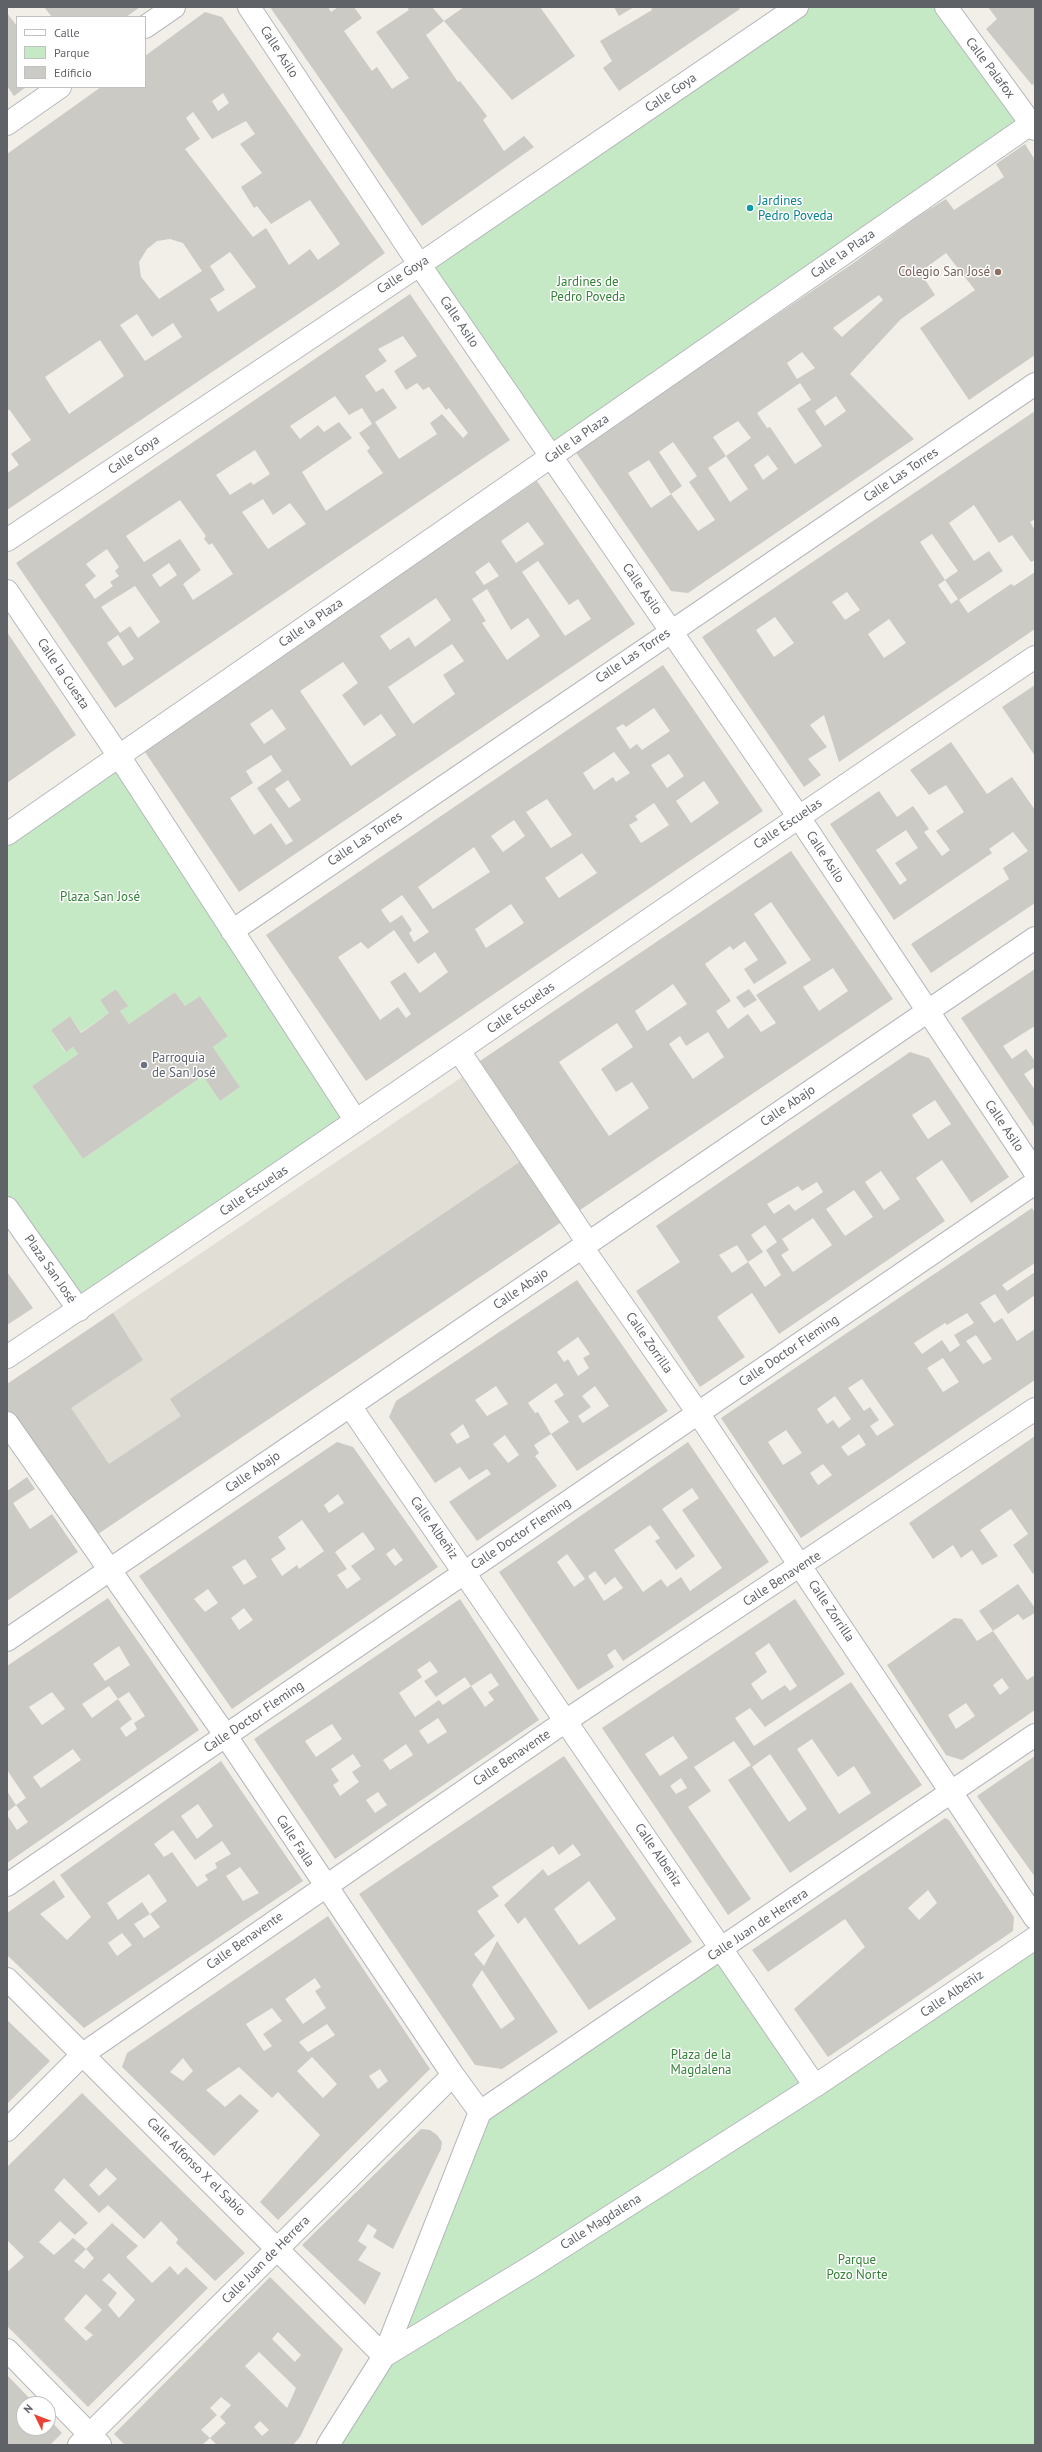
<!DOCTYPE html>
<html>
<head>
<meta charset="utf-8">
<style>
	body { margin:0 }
	#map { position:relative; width:1042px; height:2452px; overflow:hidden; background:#f1efe8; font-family:"PT Sans",sans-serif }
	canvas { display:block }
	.frame { position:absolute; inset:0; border:8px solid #5f6368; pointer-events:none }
	.legend { position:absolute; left:16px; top:16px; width:130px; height:72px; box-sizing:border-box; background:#fff; border:1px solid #bfc1c3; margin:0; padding:5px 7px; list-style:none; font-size:12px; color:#5f6368 }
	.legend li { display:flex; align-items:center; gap:8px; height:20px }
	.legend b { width:20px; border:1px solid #bfc1c3 }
	.north { position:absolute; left:16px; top:2396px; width:40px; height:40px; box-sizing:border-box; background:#fff; border:1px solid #bfc1c3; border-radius:50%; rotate:313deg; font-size:11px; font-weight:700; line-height:16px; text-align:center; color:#5f6368 }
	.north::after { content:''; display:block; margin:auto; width:14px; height:18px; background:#ea4335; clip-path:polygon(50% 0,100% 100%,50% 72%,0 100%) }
</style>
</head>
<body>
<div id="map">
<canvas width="1042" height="2452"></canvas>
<div class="frame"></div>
<ul class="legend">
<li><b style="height:5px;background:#fff"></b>Calle</li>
<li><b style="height:11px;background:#c5e8c5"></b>Parque</li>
<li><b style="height:11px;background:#cccac5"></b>Edificio</li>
</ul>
<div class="north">N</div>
</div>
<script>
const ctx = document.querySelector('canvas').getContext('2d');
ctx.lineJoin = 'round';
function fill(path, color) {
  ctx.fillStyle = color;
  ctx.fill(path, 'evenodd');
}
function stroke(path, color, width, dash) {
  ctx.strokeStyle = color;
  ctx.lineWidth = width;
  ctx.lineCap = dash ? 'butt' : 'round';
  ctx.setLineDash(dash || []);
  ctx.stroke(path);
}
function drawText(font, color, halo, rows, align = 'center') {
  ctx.font = font + ' "PT Sans",sans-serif';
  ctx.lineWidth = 3;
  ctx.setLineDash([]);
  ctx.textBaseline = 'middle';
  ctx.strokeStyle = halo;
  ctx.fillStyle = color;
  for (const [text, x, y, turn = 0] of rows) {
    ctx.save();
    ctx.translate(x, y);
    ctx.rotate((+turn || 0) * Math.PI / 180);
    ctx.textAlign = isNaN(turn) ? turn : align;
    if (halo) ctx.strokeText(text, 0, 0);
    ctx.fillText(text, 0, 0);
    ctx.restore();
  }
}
fill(new Path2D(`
	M462,1077L563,1221L92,1538L7,1384Z`), '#e1ded6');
fill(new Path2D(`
	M797,7H946L1031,123L551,457L422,263Z
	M119,756L356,1121L79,1310L7,1207V834ZM116,989L127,1005L120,1011L129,1024L175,992L185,1006L200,996L228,1036L213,1047L240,1087L220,1101L203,1076L83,1159L32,1086L78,1054L73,1047L65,1052L51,1030L70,1016L81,1032L109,1013L100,1000Z
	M1035,1938V2445H328L384,2356L480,2112L722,1950L814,2084Z`), '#c5e8c5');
fill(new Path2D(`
	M44,7H140L126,17H52Z
	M270,7H328L331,12L338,7H354L362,18L344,31L372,71L377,67L392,89L409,78L376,32L409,10L407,7H432L444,21L464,7H540L575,56L512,100L444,21L426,35L458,82L460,81L487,116L483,120L504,151L524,136L534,147L422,226Z
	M614,7H634L619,16Z
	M651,7H738L740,9L619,91L603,68L612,61L600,41L652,10Z
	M988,7H1035V83L1032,85L986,29L997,19Z
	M205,12L222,17L385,253L337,288L7,510V473L19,465L11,454L31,440L9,409L7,413V154L101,87H145V56ZM223,93L229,103L218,111L212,101ZM193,112L212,139L246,121L255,134L240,144L262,173L241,187L254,208L257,206L271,224L310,200L340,244L318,260L310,249L289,265L266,228L253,237L185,149L200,139L186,118ZM170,239L183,243L202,271L159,299L141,277L139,262L147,249L157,241ZM230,252L256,287L218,312L210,299L225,290L210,266ZM137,314L152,337L173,323L182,337L145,361L120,325ZM100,340L124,376L69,414L45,377Z
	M7,13L17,26V87H26L14,96L7,86Z
	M1025,144L1035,160V355L969,400L920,328L975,290L946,253L920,272L935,295L901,319L850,374L914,439L688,593L671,591L575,451L852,264L917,217L946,199L954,210L1004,177L996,164ZM879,295L883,300L842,337L833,328ZM802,352L815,368L797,379L787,363ZM800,383L811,400L797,409L822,446L795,464L770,427L767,428L757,413ZM836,396L846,411L825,426L815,411ZM738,421L751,438L726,456L748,489L730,502L708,468L726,456L713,437ZM673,442L697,476L689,482L715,520L698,531L671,494L651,508L628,473L649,460L671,494L682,486L659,452ZM768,455L778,469L763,480L754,465Z
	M410,294L510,440L115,708L16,563ZM403,336L417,356L394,371L406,390L417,383L423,390L429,387L446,410L449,408L468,433L463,438L442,414L430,423L437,434L399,459L375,422L397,408L383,388L376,392L365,376L387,361L378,349ZM335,396L349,415L362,408L372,424L359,433L370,448L367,451L383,473L326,511L302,472L352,438L339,422L324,432L318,425L300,439L290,426ZM255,450L270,474L253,485L251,482L230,495L216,475ZM263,499L273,515L290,503L306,524L268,549L242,512ZM180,500L206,536L204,539L209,545L212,543L233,574L193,600L183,584L201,570L180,539L144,562L126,536ZM107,549L119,567L115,571L119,576L110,582L113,586L95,599L85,585L96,576L86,564ZM169,563L177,575L160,587L152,575ZM135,586L160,622L138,638L130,626L120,633L101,607ZM118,635L134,659L123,666L107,643Z
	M1035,411V519L1030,522L1035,530V560L1031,562L1012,535L999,543L974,505L949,523L974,561L989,551L1003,571L959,600L968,613L1011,584L1014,586L1035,572V629L839,762L824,715L810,725L827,747L808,759L821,775L804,787L702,637ZM932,534L958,571L945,580L920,542ZM945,580L958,599L951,604L938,585ZM847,592L860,610L845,620L832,602ZM775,617L794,643L774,657L756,630ZM889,619L906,643L884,658L868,634Z
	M537,481L635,624L239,892L143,749ZM528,522L544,544L516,563L501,541ZM538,561L569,605L578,599L591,619L565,636L522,572ZM489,562L499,576L484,585L475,572ZM487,589L511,630L528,618L540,636L507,660L482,623L486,621L472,599ZM436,598L451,620L415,647L409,637L390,650L380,636ZM452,644L464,661L443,675L455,694L413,724L388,687ZM343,662L358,683L342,695L364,726L381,714L396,735L351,766L300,691ZM272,709L286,729L264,744L250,724ZM271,755L282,771L257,788L293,841L286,845L271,823L254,835L230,798L253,783L246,771ZM288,780L301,800L289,808L275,789Z
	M7,632L76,735L7,783Z
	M663,665L763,811L366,1081L266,935ZM654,708L670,731L642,750L637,744L630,749L616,728L623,724L626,727ZM614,752L630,773L616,782L613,777L594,790L583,773ZM669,754L684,776L667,788L651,765ZM704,781L719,803L691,823L676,801ZM547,799L572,835L551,848L526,812ZM654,803L669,825L641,843L629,825L638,820L635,816ZM514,820L525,836L503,852L491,836ZM474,847L490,872L433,909L418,887ZM582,853L597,873L559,898L545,878ZM402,895L429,932L414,942L409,933L412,930L402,915L390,923L381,910ZM511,904L524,923L486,948L475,929ZM394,930L418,964L435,952L448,972L420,993L405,972L390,982L411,1014L406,1018L398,1007L380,1020L338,957L361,942L368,949Z
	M1035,685V756L1002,707Z
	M951,742L987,794L1012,777L1035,810V903L931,973L911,944L1009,879L1003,868L1028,851L1013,832L989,849L992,853L894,920L830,824L879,791L897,817L913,806L929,829L924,832L942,856L950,850L936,831L964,812L946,785L929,795L910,770ZM906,830L918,848L895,863L907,880L900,885L876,850Z
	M791,851L893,999L580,1210L480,1061ZM771,902L811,960L756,995L776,1023L761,1032L748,1014L728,1029L716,1011L731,1001L705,964L730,946L733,950L745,941L758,960L744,969L754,984L787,963L754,914ZM833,968L848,991L819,1011L803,987ZM673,984L687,1004L647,1031L635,1011ZM617,1023L633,1047L601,1069L616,1092L632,1082L649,1108L609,1136L559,1062ZM708,1032L724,1057L693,1079L669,1044L680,1036L686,1046Z
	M1035,969V1026L1003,1046L1012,1059L1026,1049L1035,1061V1067L1024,1074L1035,1090V1128L961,1018Z
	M116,989L128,1006L120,1011L129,1024L175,992L185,1006L200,996L228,1036L213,1047L240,1087L220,1101L203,1076L83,1159L32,1086L78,1054L73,1047L66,1052L51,1030L70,1016L81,1033L109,1013L100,1000Z
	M749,989L757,1000L744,1008L736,997Z
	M910,1052L929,1058L1009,1177L971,1203L942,1160L916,1178L945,1221L779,1334L752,1293L717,1317L745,1357L700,1387L636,1291L680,1262L656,1226ZM935,1100L951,1124L928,1139L912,1115ZM881,1171L900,1199L884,1210L865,1182ZM817,1182L823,1192L795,1211L789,1204L774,1214L767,1204L798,1186L802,1191ZM854,1190L873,1217L845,1236L826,1209ZM813,1218L832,1245L793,1272L781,1255L789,1250L782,1239ZM765,1225L777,1242L766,1250L781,1275L765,1287L748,1262L763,1252L751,1235ZM737,1245L748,1262L732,1273L719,1255Z
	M521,1161L563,1221L92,1538L7,1414V1384L113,1313L143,1360L71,1408L109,1464L181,1416L170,1399Z
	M1032,1208L1035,1213V1263L1002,1285L1007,1291L1035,1272V1295L1008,1314L995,1294L980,1303L994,1323L1002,1318L1017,1341L1035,1329V1380L801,1538L721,1418ZM967,1313L974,1323L954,1335L960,1345L950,1352L942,1340L922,1354L914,1343L945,1323L947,1325ZM976,1335L992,1359L983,1364L966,1341ZM943,1358L959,1382L943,1392L927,1368ZM862,1379L894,1425L877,1436L870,1426L879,1420L870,1407L864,1411L848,1388ZM835,1396L851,1419L839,1428L833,1420L827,1424L817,1409ZM786,1430L802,1453L783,1465L768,1442ZM859,1434L866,1445L848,1456L841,1447ZM823,1464L832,1475L818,1485L810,1473Z
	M7,1272L33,1308L7,1325Z
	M577,1280L668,1411L577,1471L551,1434L569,1422L554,1401L564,1395L556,1383L528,1403L535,1413L538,1412L551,1434L534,1445L539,1453L535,1456L557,1486L477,1541L449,1502L491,1474L487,1469L469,1480L460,1467L435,1483L389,1417L396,1401ZM578,1337L590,1354L583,1358L589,1368L578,1376L568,1359L564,1362L557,1352ZM496,1386L508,1404L487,1416L475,1400ZM595,1386L609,1406L583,1423L578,1416L591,1407L582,1396ZM463,1424L470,1437L457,1444L450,1434ZM505,1435L519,1455L508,1463L493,1444Z
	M1035,1436V1573L1033,1574L1013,1545L1028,1534L1011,1509L980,1530L998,1556L982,1565L972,1550L961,1558L953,1545L933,1559L909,1523Z
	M337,1442L353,1447L438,1567L232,1709L139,1576ZM338,1494L344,1503L329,1513L324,1505ZM302,1520L324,1551L299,1569L297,1565L282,1576L271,1559L286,1549L278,1537ZM363,1532L375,1549L351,1566L361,1579L347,1589L337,1575L347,1569L335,1552ZM394,1548L403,1560L395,1566L386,1554ZM245,1559L257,1577L244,1585L232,1567ZM208,1589L218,1603L205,1612L194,1599ZM244,1608L253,1620L239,1630L231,1618Z
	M688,1442L769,1562L623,1661L615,1649L607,1655L614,1667L578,1690L499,1572ZM692,1488L699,1498L682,1510L722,1568L690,1591L681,1577L667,1587L661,1579L643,1592L614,1550L650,1525L660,1538L655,1541L676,1570L695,1556L662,1509ZM567,1554L585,1579L574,1587L557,1562ZM595,1571L605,1585L615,1577L623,1588L604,1601L588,1576Z
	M27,1477L35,1489L13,1503L30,1529L52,1514L78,1552L7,1601V1491Z
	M1018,1584L1035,1608V1613L1023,1620L1018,1614L993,1631L979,1611Z
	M108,1598L199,1730L7,1863V1815L17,1830L28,1822L16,1805L26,1798L7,1770V1666ZM119,1646L130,1665L105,1681L93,1664ZM109,1686L118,1699L129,1692L145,1716L134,1723L137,1729L126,1737L120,1728L132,1719L118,1699L92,1718L82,1704ZM52,1692L65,1709L42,1725L29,1707ZM73,1749L81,1760L41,1788L33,1777Z
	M460,1599L539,1720L335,1859L254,1739ZM430,1661L438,1672L424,1681L436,1697L465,1677L471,1686L491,1673L499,1685L488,1692L494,1700L485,1707L471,1686L443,1705L439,1700L415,1717L399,1693L422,1677L417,1670ZM438,1718L447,1732L428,1744L419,1731ZM332,1724L342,1739L316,1757L305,1741ZM406,1744L413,1755L390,1770L383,1760ZM353,1754L361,1766L352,1772L359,1782L340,1796L333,1785L339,1781L331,1769ZM378,1792L387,1805L375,1813L366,1800Z
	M795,1599L845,1674L765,1727L750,1708L735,1718L754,1746L851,1682L922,1785L790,1873L728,1780L751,1765L734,1741L694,1767L711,1791L688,1807L751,1899L728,1915L602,1728ZM769,1643L797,1686L790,1691L785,1685L762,1700L751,1684L767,1672L755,1653ZM673,1736L688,1758L660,1776L645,1754ZM812,1739L838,1777L854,1766L871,1793L839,1814L797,1749ZM770,1754L807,1809L789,1822L752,1767ZM681,1778L687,1788L676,1794L670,1786Z
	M954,1618L962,1619L977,1641L993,1631L1027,1680L1035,1675V1710L962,1760L946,1755L887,1665ZM1002,1678L1009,1688L1000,1695L993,1685ZM966,1703L975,1716L956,1729L948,1715Z
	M564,1756L692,1942L589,2010L525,1917L518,1924L504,1905L543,1869L548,1876L581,1855L573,1844L559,1855L553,1846L492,1887L499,1896L477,1911L495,1936L474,1954L484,1966L497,1941L558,2032L502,2069L475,2065L359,1894ZM589,1881L616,1919L579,1945L554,1909ZM482,1970L515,2019L501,2029L472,1985Z
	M1035,1756V1877L977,1796Z
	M221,1761L303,1881L84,2028L7,1955V1913L54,1880L65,1897L40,1914L67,1940L91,1917L60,1875ZM198,1804L213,1826L197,1839L181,1816ZM173,1830L195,1860L222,1841L231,1854L215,1863L217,1868L205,1875L208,1880L197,1887L172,1852L164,1857L154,1844ZM240,1867L259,1893L243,1901L226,1876ZM149,1874L167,1901L150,1914L160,1927L144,1938L134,1924L150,1914L142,1902L118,1920L107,1903ZM122,1933L132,1945L117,1956L108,1943Z
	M7,1791L16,1805L7,1812Z
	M945,1818L949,1820L1014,1917L1013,1931L828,2057L794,2009L865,1947L845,1919L768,1972L752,1950ZM928,1890L937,1903L919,1920L908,1908Z
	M328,1916L430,2069L278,2220L260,2202L320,2135L278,2092L272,2098L239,2067L206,2090L225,2107L240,2094L259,2111L214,2156L122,2067L127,2053ZM315,1978L321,1987L315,1991L326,2008L303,2024L285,1999ZM272,2008L282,2021L263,2034L272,2046L264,2051L246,2024ZM327,2024L335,2035L308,2052L299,2042ZM312,2057L337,2084L323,2098L297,2071ZM183,2058L193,2071L183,2081L170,2072ZM380,2069L388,2081L378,2089L369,2076Z
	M7,2020L50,2061L7,2104Z
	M82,2093L245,2253L215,2281L176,2243L178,2239L161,2221L144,2239L108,2205L99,2213L64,2178L54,2190L88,2223L75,2235L60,2221L39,2242L54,2255L73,2238L86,2249L74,2261L84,2269L94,2258L86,2249L112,2223L138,2246L126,2257L152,2283L170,2266L178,2275L186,2267L208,2288L88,2407L7,2326V2272L24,2257L7,2240V2167ZM106,2168L117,2179L99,2196L89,2185ZM109,2273L135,2300L119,2318L108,2305L117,2293L102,2280ZM86,2294L102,2310L84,2328L93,2335L86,2341L64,2319Z
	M421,2129L430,2130L437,2135L442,2142L441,2149L393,2249L373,2237L377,2230L368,2224L358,2241L367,2247L358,2260L381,2273L365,2305L302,2245Z
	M270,2277L343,2349L300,2437L293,2445H217L210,2438L226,2423L220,2417L231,2405L221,2397L210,2408L217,2415L201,2430L210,2438L202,2445H125L114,2434ZM278,2332L301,2355L295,2362L272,2339ZM259,2352L296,2388L287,2408L245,2366ZM260,2421L269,2430L262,2436L254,2427Z
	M7,2375L35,2404H24V2428H48V2418L62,2433L50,2445H7Z`), '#cccac5');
const street = new Path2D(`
	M249,7L419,264L798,816L1035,1172
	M946,7L1035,129
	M145,27L174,7
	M7,124L60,87
	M7,540L422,263L797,7
	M7,591L119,756L1035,121
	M7,834L119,756L356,1121
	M232,931L1035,384
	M459,1051L588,1243
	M7,1208L79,1310
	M582,1247L698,1413L1035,1918
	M7,1357C352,1127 691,888 1035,657
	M350,1406L815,2086
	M7,1423L226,1736L453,2075L480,2112
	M7,1640L1035,938
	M7,1885L1035,1183
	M7,1979L384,2356
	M480,2112L1035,1735
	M7,2130L83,2054L567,1720L1035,1409
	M7,2350L100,2445
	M384,2356L534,2265L815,2086L1035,1938
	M79,2445L453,2075
	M328,2445L384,2356L480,2112`);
stroke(street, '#b5b8bc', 24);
stroke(street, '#fff', 22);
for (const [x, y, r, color] of [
	[750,208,4,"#0f9aa8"],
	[998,272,4,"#8d6e63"],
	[144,1065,4,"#6b7280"]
]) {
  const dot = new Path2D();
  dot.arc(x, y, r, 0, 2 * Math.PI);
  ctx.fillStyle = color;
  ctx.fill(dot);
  stroke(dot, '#fff', 1.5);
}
drawText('13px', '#5f6368', '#fff', [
	["Calle Asilo",279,52,57],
	["Calle Palafox",990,68,53],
	["Calle Goya",671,93,-34],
	["Calle la Plaza",843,254,-35],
	["Calle Goya",403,275,-33],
	["Calle Asilo",459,322,56],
	["Calle la Plaza",577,439,-35],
	["Calle Goya",134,455,-34],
	["Calle Las Torres",901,475,-34],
	["Calle Asilo",642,589,55],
	["Calle la Plaza",311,623,-35],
	["Calle Las Torres",633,656,-34],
	["Calle la Cuesta",63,674,56],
	["Calle Escuelas",788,824,-34],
	["Calle Las Torres",365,839,-34],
	["Calle Asilo",825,857,57],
	["Calle Escuelas",521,1008,-35],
	["Calle Abajo",788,1106,-34],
	["Calle Asilo",1004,1126,56],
	["Calle Escuelas",254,1191,-34],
	["Plaza San José",50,1269,55],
	["Calle Abajo",521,1289,-34],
	["Calle Zorrilla",649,1343,55],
	["Calle Doctor Fleming",789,1351,-34],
	["Calle Abajo",253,1472,-34],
	["Calle Albeñiz",434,1528,55],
	["Calle Doctor Fleming",521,1534,-34],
	["Calle Benavente",782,1579,-33],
	["Calle Zorrilla",831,1611,56],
	["Calle Doctor Fleming",254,1717,-34],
	["Calle Benavente",512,1758,-34],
	["Calle Falla",295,1841,57],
	["Calle Albeñiz",658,1855,56],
	["Calle Juan de Herrera",758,1925,-34],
	["Calle Benavente",245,1941,-35],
	["Calle Albeñiz",952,1994,-34],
	["Calle Alfonso X el Sabio",196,2167,45],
	["Calle Magdalena",601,2222,-32],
	["Calle Juan de Herrera",266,2260,-45]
]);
drawText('13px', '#0d838f', '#fff', [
	["Jardines",758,201],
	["Pedro Poveda",758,216]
], 'left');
drawText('13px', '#785e54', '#fff', [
	["Colegio San José",990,272]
], 'right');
drawText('13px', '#348238', '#fff', [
	["Jardines de",588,282],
	["Pedro Poveda",588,297],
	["Plaza San José",100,897],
	["Plaza de la",701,2055],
	["Magdalena",701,2070],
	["Parque",857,2260],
	["Pozo Norte",857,2275]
]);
drawText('13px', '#5b616d', '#fff', [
	["Parroquia",152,1058],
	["de San José",152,1073]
], 'left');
</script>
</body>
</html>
